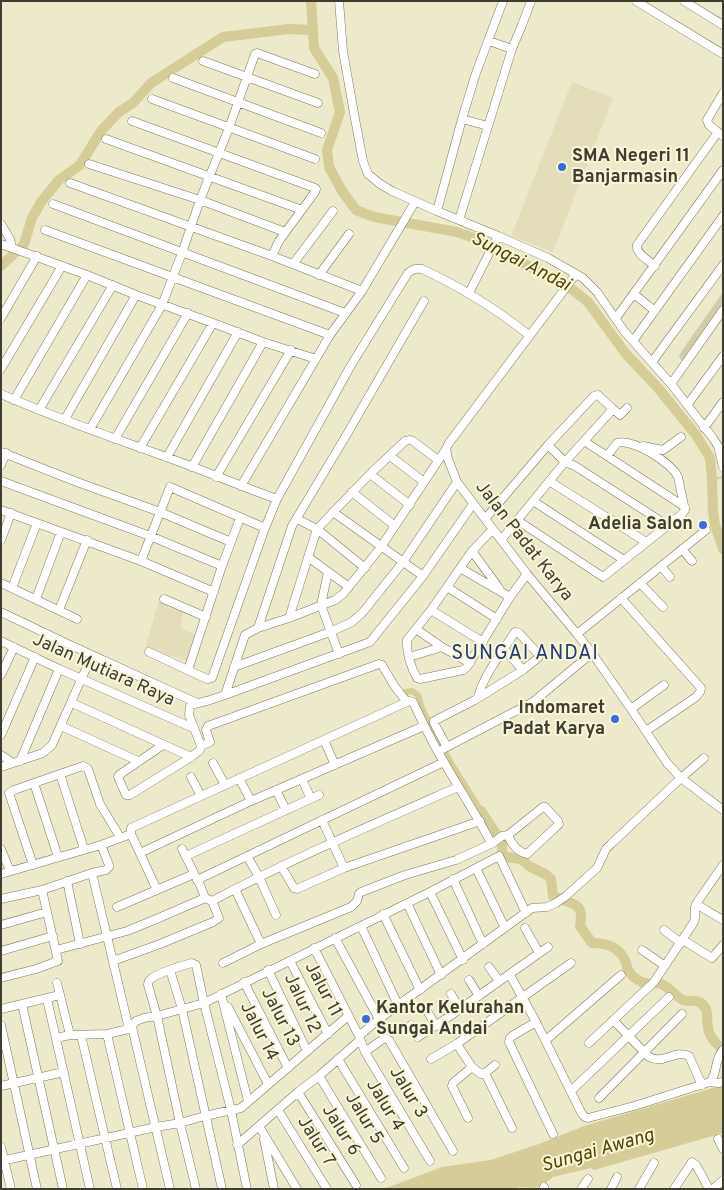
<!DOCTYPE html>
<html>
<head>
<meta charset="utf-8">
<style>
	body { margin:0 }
	#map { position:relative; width:724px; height:1190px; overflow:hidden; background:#ede9cb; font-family:Overpass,sans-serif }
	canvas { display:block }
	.frame { position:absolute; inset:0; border:2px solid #3f3d32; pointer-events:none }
</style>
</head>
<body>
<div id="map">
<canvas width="724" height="1190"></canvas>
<div class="frame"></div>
</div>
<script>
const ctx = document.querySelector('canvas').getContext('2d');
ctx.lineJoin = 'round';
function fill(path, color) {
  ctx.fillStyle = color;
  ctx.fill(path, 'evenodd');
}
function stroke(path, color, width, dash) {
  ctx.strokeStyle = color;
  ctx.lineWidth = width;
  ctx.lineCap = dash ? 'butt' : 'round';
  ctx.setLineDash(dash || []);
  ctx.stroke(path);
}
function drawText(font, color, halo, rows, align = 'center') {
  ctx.font = font + ' Overpass,sans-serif';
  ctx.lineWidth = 4;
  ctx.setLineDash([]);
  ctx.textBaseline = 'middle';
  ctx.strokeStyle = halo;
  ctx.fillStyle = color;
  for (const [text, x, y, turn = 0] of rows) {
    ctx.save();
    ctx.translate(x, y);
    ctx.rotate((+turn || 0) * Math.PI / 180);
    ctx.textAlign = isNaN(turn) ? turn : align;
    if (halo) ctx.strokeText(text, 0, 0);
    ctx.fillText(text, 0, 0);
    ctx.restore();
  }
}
fill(new Path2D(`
	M572,82L613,98L553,252L511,236Z
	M159,600L184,610L180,627L200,637L190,662L145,648Z`), '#e3deb9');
fill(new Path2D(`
	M723,292V309L683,363L679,356L681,352Z`), '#d1ccac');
fill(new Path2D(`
	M723,1085V1133L594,1170L591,1168L553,1177L544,1184L535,1188L519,1187L516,1189H384L442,1167L491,1160L539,1144L584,1126Z`), '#d5cc97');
stroke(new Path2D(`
	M712,480L723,477`), '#d5cc97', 2);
stroke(new Path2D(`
	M399,691L401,693L412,691L418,695L422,709L451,763L481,811`), '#d5cc97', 6);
stroke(new Path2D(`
	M311,1L314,48L333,78L340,112L327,150L329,167L342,191L356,210L374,217L457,232L480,240L573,290L588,302L626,354L658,388L696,435L710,458L712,480L713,512L715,525L723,549
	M1,266L24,244L32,218L41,202L59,180L80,165L101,131L119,112L133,103L151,83L223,37L289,29L313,30
	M481,811L502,843V853L506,857L521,859L529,866L545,874L551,879L553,896C571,905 585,900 580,926L592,943C607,943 621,948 626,963C628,968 626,965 628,970C631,975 637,980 642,982C648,985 655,982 661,984C669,987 675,996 683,1000C689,1002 696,999 701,1003C710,1010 706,1018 708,1028C709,1036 717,1045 723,1050`), '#d5cc97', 10);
const minor = new Path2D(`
	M339,1L343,51L355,119L363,161L368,174L380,184L392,191L437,211L498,236L548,258L583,278L597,292L624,331L671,384L713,438L718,446L723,467
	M636,1L723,54
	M684,1L723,25
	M489,41L512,49
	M203,61L318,103
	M173,78L321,133
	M723,93L707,120L709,125L723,136
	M152,99L315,159
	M462,119L488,126
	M132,121L315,188L316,189L315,192L279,241L272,256
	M106,139L302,210
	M89,164L200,200L285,232
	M70,183L272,256L362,291
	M53,204L345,313
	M437,211L462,119L476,73L503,1
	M459,220L512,49L522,25L531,1
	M1,224L10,239L12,248
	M45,230L330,335
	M1,244L87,275L136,295L213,323L263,342L316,359
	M293,264L333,211
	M655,266C648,260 636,254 637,245L718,132
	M576,274L449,443L446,449L448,459L457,482L527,574L577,634L592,653L631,709L667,763L681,778L723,810
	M319,275L349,234
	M469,293L498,236
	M634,294L655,311
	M1,318L37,256
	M616,318L723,170
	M633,341L723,216
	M652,362L723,265
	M1,369L62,266
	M671,384L723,310
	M1,394C55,418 111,437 166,457C203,470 240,486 277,499
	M14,400L87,275
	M688,404L723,356
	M39,410L113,285
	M65,419L136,295
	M704,428L723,402
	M90,429L162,305L182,253L200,200L229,128L255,54L257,53L315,74
	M115,439L188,313
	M584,441L685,507
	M548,445L565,462L575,466L667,525
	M643,446L663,450L681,437
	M140,448L213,323
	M1,452L77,482L160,512L231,542
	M390,456L424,482
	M167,457L238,332
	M1,465L6,453
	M192,467L263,342
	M370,474L410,505
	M216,477L291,350
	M1,481L150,536L222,566
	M549,481L646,542
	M241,486L330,335L362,291L415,202
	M352,492L395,526
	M533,501L624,560
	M1,510L141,561L214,592
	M333,512L423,576
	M297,519L317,529L365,568
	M485,519L548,445L594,396L598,395L613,409
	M517,520L603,577L682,514L685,510L678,477C672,463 632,438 617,443L607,456
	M493,529L472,551L431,610L407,640C406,652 411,668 417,678L420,679L463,670L467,667L510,597L527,574
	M1,540L11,513
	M501,540L565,462L613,409L620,415L627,408
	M682,549L692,561
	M472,551L499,588
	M308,557L349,587
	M141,561L170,487L265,528
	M661,566L670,577
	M460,568L510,597
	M328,572L321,605L339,654
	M1,583L77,619
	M640,583L663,607
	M447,587L497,619
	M12,588L37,523
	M621,598L701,688L700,692L696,697L646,731
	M36,599L61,532
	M164,599L206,617
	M59,610L87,540
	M431,610L483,642
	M1,612L68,644L197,703
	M289,618L317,529L370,474L405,441L410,440L413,441L438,460
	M258,628L292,526L347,434L424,301
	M416,629L442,647L470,663
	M577,634L706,530
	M1,641L59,669L193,728
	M504,649L523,670
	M149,652L207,679L212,678L265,528L277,499L350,367L408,273C413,269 416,268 422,269C461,287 496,309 529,335
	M409,657L442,647
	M234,667L330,632L352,622L363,612L403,562L457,482
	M188,670L222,566L240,518
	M1,675L14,647
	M225,695L245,635L258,628L289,618L335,600L343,594L381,547L446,449
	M72,703L191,757
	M631,709L664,685
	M61,726L138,761
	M1,735L35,657
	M324,740L335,765
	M163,745L119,775L118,777L126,795H130L191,757L200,750L201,746L189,715L190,706L194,704L207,701L225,695L370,642L423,576L473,504
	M201,746L210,742L206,730L208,726L379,664L382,665L395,687L407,702
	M447,747L434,723V721L475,700L523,670L538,658L539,655L519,633L515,632C503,651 482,677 478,698
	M443,749L533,702L592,653
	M1,755L13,763L43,753L52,745L92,655
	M20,761L59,669
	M213,763L225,785
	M1,767L13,763
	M60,774L84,849
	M191,777L201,796
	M239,778L251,801
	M302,779L311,799
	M34,783L58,857
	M276,790L286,810
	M322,820L344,868
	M1,849L10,871
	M182,849L201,887L205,898L212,901C292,859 376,823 458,787
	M140,853L251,801L424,726
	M186,856L319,795
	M247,856L259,877L276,915
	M33,865L9,793L14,790L83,766L88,769L100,804L120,837
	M281,866L294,888L297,889L344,868L480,821
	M476,868L505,928
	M92,873L129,1029
	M1,874L101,845L131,834
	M453,879L483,944
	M197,880L444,762
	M67,881L80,944
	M235,889L261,944
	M157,890L131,834V828L409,701L413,702C423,723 432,743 444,762C459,789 477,815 491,843
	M430,892L463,960
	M1,899L42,890L92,873L106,870L109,867V865L101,845
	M407,903L441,975
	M696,904L723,920
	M117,907L194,874
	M383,914L420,990
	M1,925L47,912
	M361,926L398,1005
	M525,928L539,953
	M664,930L681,943
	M335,938L379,1019
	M683,940L712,958L723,945
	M314,948L359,1036L365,1052L430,1161
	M56,950L127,931L154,920L205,898
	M642,950L665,966
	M1,951L53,936
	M113,961L160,944L213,922L219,918L212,901
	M290,961L328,1034
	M223,963L261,944L351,907L357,901L359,894L361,892L405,875L456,860L493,843L502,836L508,835L543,807H545L558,821L559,824L557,826L527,854C518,852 511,844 508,835
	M489,967L499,981
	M170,970L182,1009L222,1189
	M268,970L307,1051
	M510,975L536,1022L512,1036L510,1038L509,1042L553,1134
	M1,978L36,969L58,961L42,890
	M469,980L479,996
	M244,982L288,1068
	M57,983L70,1035
	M221,994L248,1101
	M451,994L460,1009
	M47,999L90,1189
	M22,1004L63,1189
	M228,1007L268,1084
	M1,1009L60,995
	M427,1011L436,1026
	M613,1020L649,1057C665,1065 674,1049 689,1056L702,1085
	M536,1022L582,1114L585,1117L588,1118L634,1106L710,1082C718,1073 714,1059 723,1050
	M1,1025L37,1189
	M411,1025L418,1037L450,1016L548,947
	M132,1027L170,1189
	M107,1034L143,1189
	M81,1035L117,1189
	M359,1036L379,1019L532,908L547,907L556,903L566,896L597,868L606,849L611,844L681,778L704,758
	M56,1038L70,1035L107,1034L129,1029L136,1021L144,1018L157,1016L204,1003L430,892L499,856L526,913
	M546,1040L621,975
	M589,1043L654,982L694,922C697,916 693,910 696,904L723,865
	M365,1052L383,1039L386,1038L389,1040L453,1151
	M338,1059L404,1168
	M431,1059L458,1043
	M472,1067L481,1074L485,1073L512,1128
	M485,1073L495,1065
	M319,1076L381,1178
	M710,1082L718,1083L723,1082
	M1,1086L64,1072
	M571,1091L669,997
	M298,1092L356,1185
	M599,1098L682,1014
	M278,1110L327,1189
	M468,1118L452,1086L453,1083L472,1067L458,1046V1043L571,963
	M259,1126L297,1189
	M264,1139L274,1189
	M718,1139L723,1149
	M237,1145L298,1092L319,1076L360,1040
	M1,1147L11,1189
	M1,1161L156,1127L180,1123L205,1116L241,1108L348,1016
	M196,1189L180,1123L157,1016L148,985C148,984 148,982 149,981C153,974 184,965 192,963L196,965L204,1003L231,1110L247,1189
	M543,1189L544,1187
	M581,1189L588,1179
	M611,1189L617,1177
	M639,1189L654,1163
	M674,1189L692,1162L696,1165L709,1189
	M713,1189L723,1180`);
stroke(minor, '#7c785e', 9);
stroke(minor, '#fff', 8);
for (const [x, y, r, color] of [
	[562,167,5,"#396bdb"],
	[703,525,5,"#396bdb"],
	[615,719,5,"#396bdb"],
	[366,1019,5,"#396bdb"]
]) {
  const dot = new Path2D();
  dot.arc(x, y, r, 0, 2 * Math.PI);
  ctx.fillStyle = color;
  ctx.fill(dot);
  stroke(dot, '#faf6d8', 2);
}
drawText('bold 18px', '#3f3d32', '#faf6d8', [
	["SMA Negeri 11",572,157],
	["Banjarmasin",572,178],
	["Adelia Salon",693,525,"right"],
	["Indomaret",605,709,"right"],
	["Padat Karya",605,730,"right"],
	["Kantor Kelurahan",376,1009],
	["Sungai Andai",376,1030]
], 'left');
drawText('18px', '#3f3d32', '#faf6d8', [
	["Jalan Padat Karya",523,542,52],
	["Jalan Mutiara Raya",103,671,24],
	["Jalur 11",322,990,62],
	["Jalur 12",301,1004,65],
	["Jalur 13",279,1018,63],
	["Jalur 14",258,1032,63],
	["Jalur 3",407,1093,59],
	["Jalur 4",384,1106,59],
	["Jalur 5",363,1119,59],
	["Jalur 6",340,1131,58],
	["Jalur 7",315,1142,58]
]);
drawText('italic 19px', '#4f4601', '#faf6d8', [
	["Sungai Andai",520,263,27],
	["Sungai Awang",598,1152,-16]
]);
ctx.letterSpacing = '1px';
drawText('20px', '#223c73', '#faf6d8', [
	["SUNGAI ANDAI",525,655]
]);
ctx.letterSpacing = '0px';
</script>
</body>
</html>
